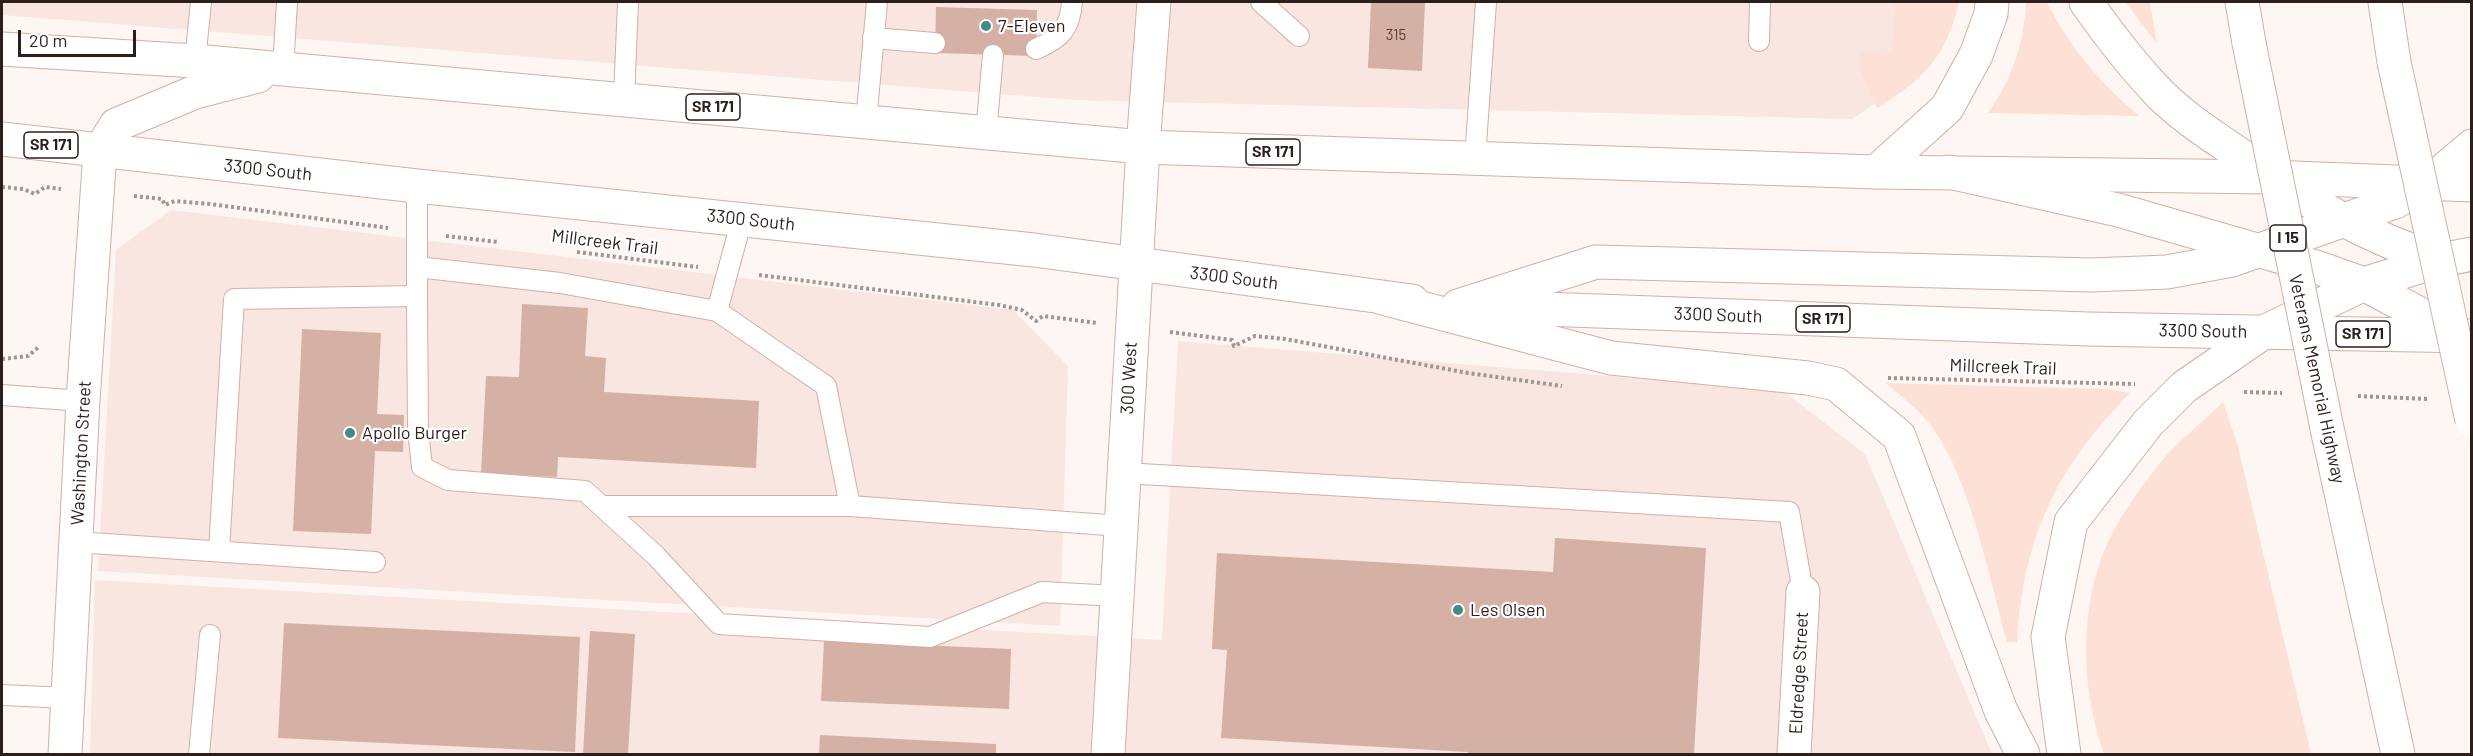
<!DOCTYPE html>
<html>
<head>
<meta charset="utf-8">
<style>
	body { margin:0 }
	#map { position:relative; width:2473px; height:756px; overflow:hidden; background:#fef6f3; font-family:Barlow,sans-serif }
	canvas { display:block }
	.frame { position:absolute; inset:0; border:3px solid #2c1e1a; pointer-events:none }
	.scale { position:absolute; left:18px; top:30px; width:118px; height:27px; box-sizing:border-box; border:3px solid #2c1e1a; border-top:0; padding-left:8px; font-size:18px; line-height:21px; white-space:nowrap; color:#2c1e1a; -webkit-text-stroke:4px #fff; paint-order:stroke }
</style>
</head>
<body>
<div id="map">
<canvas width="2473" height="756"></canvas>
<div class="frame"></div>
<div class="scale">20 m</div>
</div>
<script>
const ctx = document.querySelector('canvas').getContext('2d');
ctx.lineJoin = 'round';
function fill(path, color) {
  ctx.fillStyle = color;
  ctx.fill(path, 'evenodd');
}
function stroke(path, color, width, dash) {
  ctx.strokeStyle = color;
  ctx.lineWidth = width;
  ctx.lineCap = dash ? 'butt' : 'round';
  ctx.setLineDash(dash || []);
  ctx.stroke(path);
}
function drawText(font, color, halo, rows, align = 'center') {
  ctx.font = font + ' Barlow,sans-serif';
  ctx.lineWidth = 4.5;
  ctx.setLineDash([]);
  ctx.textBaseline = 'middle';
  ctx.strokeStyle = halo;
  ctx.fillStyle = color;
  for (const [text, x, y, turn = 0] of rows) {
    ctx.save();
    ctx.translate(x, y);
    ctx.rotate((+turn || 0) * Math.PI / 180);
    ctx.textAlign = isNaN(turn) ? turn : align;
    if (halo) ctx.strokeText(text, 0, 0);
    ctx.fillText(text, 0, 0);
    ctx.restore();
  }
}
fill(new Path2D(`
	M2,2H1929L1928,68L1852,119L1074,100L2,15Z
	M171,210L1013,310L1068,366L1060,626L98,571L116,250Z
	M1178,341L1782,390L1865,454L1992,754H90L95,580L1162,640Z`), '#f9e6e0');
fill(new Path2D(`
	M1895,2H1959C1947,56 1923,80 1877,108L1860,70V52L1893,53Z
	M2026,2H2047C2069,47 2101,83 2139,116L1988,113C2012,79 2024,43 2026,2Z
	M2126,2H2150L2157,44L2129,7Z
	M1886,383L2106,389L2130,393C2056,469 2024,535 2017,642H2007C1989,578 1971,481 1932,427C1919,410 1902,397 1886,383Z
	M2223,402L2237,443L2311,754H2104C2082,692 2079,619 2102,556C2115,522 2138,491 2160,463C2178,441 2203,422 2223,402Z`), '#fde0d6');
fill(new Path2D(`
	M1371,2H1425L1422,71L1368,68Z
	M936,7L1037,10L1036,56L935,53Z
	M522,304L588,308L585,356L606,358L604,392L759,401L756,468L558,457L557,477L481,473L486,376L519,377Z
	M302,329L381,333L377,414L404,415L403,452L375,451L371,534L293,531Z
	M1555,538L1706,548L1694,754H1468V752L1221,738L1227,650L1212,649L1217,553L1553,572Z
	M284,623L580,637L575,752L278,738Z
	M590,631L635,634L628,754H583Z
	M824,641L1011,649L1009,709L821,701Z
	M820,735L996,744V754H819Z`), '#d5b0a4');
const service = new Path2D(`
	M1261,2L1299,36
	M873,38L935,43
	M1759,41L1760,2
	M1036,49C1061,38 1070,29 1072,2
	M195,61L201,2
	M283,70L287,2
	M624,98L628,2
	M866,122L877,2
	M986,133L993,55
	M1475,159L1486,2
	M742,219L717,311L826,386L850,506
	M417,267L560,283L717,311
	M417,296L418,430L422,467L448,480L585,491L656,556L719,624L930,637L1042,592L1117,596
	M2,395L83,401
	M1124,473L1789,512L1803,592
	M602,506H850L1121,526
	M76,542L375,562
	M219,551L234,299L417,296V186
	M2,695L68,698
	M199,754L210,635`);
const minor = new Path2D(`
	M65,754L83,401L100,151
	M1794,754L1803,592`);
const tertiary = new Path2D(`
	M1143,147L1154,2`);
const secondary = new Path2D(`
	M1108,754L1143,147`);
const primary = new Path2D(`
	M2,49L195,61L1143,147L1876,172L2270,177L2472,185
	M2,139L417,186L1034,250L1412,301
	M100,151L116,125L195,92L258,76
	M1461,306L2088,329L2471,336`);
const motorway = new Path2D(`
	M2086,2C2109,35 2132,65 2160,94C2182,116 2208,133 2233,150C2301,198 2366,239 2447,262
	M2242,2L2249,43
	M2385,2L2394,62
	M1876,172L1947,108L1976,55L1991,14L1992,2
	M1949,172L2118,210L2316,267L2364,284L2472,342
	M1383,298L1611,358L1808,378L1836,384L1899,436L2001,711L2023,754
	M1458,306L1596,262L2091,275L2167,272L2232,260L2395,202L2427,184L2472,146
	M2328,433L2398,754
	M2064,754L2048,637L2071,522L2148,423L2184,387L2264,332L2364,284L2441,260L2472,254`);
stroke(service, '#d3afa3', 22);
stroke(minor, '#d3afa3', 35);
stroke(tertiary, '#d3afa3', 35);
stroke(secondary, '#d3afa3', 35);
stroke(primary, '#d3afa3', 35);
stroke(motorway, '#d3afa3', 35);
stroke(new Path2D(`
	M2,187L23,189L35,194L45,187L61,189
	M134,196L162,199L165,205L175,201L210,204L388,228
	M446,236L498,242
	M577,252L698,267
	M759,275L999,305L1022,310L1036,321L1043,316L1097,323
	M1170,332L1232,340L1234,346L1255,336L1285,339L1468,373L1562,386
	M2,359L28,356L40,346
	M1888,378L2135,384
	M2244,392L2282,393
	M2358,396L2429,399`), '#9f9591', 4, [3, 3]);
stroke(service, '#fff', 20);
stroke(minor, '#fff', 33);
stroke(tertiary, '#fff', 33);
stroke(secondary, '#fff', 33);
stroke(primary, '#fff', 33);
stroke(motorway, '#fff', 33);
const motorwayBridge = new Path2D(`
	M2249,43L2328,433
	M2394,62L2472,420`);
stroke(motorwayBridge, '#d3afa3', 35, []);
stroke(motorwayBridge, '#fff', 33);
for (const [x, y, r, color] of [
	[986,26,6,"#448b86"],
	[350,433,6,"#448b86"],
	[1458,610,6,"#448b86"]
]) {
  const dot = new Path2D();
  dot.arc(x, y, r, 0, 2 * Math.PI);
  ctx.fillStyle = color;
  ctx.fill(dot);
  stroke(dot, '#fff', 2);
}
drawText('15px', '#56423c', null, [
	["315",1396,35]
]);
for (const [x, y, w] of [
	[713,107,54],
	[51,145,54],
	[1273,152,54],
	[2288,238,36],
	[1823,319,54],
	[2363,334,54]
]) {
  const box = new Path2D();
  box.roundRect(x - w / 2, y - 13, w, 26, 4.5);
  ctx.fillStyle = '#fff';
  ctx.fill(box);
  stroke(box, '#2c1e1a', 1.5);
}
drawText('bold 16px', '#2c1e1a', null, [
	["SR 171",713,107],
	["SR 171",51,145],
	["SR 171",1273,152],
	["I 15",2288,238],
	["SR 171",1823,319],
	["SR 171",2363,334]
]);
drawText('18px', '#2c1e1a', '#fff', [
	["7-Eleven",998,26],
	["Apollo Burger",362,433],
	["Les Olsen",1470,610]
], 'left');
drawText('18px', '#2c1e1a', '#fff', [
	["3300 South",268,170,6],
	["3300 South",751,220,6],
	["Millcreek Trail",605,242,7],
	["3300 South",1234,278,7],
	["3300 South",1718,315,2],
	["3300 South",2203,331,1],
	["Millcreek Trail",2003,367,2],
	["300 West",1129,378,-87],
	["Veterans Memorial Highway",2317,379,78],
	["Washington Street",81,453,-87],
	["Eldredge Street",1799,673,-87]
]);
</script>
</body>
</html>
